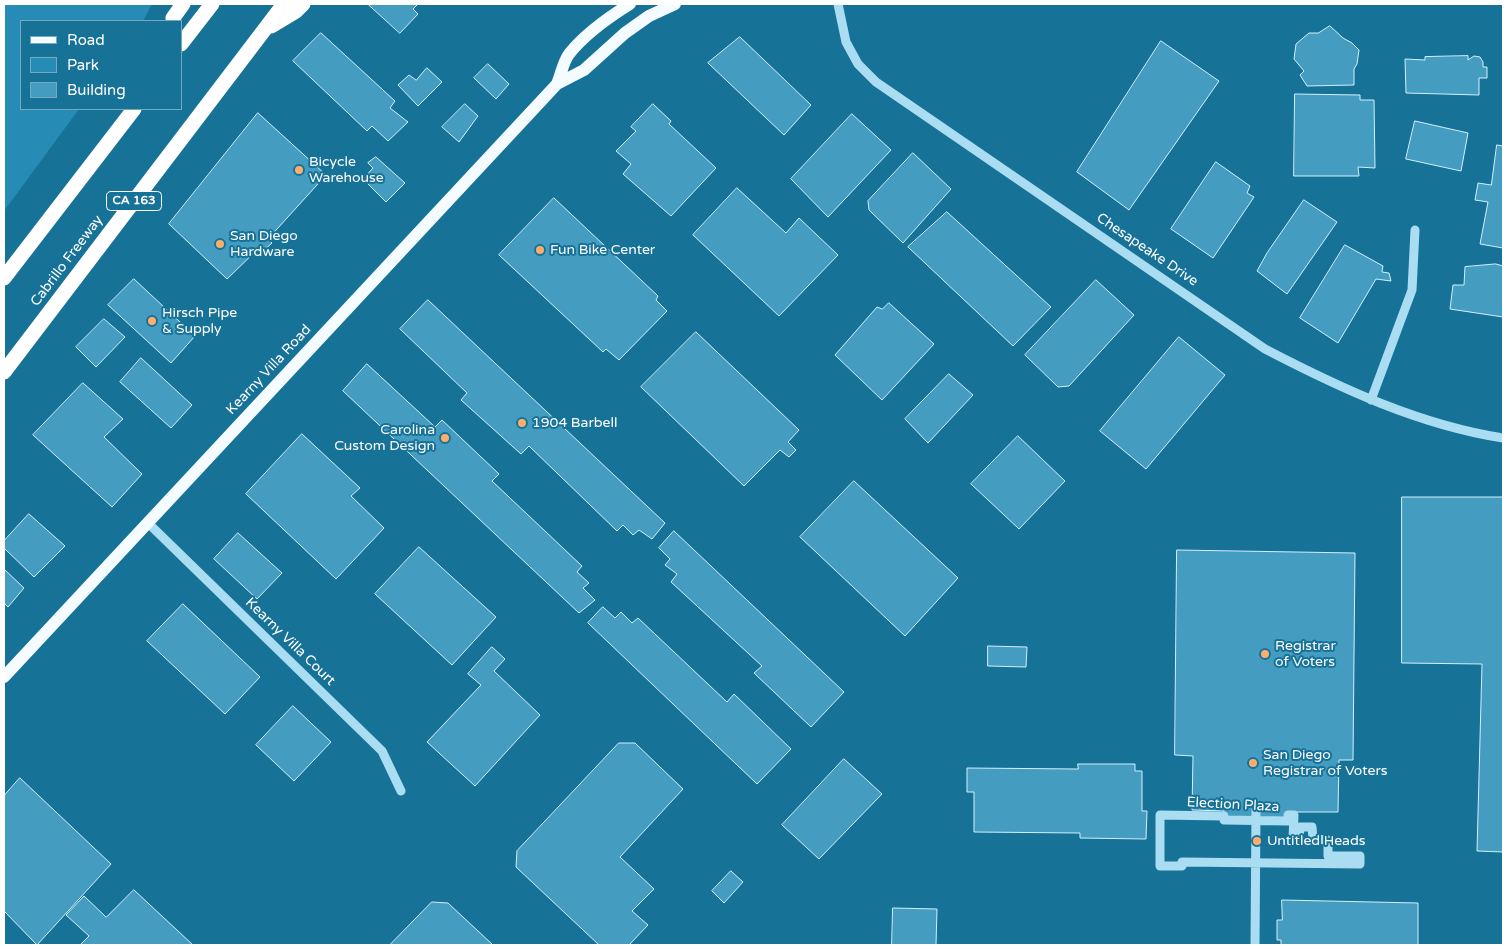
<!DOCTYPE html>
<html>
<head>
<meta charset="utf-8">
<style>
	body { margin:0 }
	#map { position:relative; width:1507px; height:949px; overflow:hidden; background:#177298; font-family:"Varela Round",sans-serif }
	canvas { display:block }
	.frame { position:absolute; inset:0; border:5px solid #fff; pointer-events:none }
	.legend { position:absolute; left:20px; top:20px; width:162px; height:90px; box-sizing:border-box; background:#177298; border:1px solid #74aac1; margin:0; padding:6px 9px; list-style:none; font-size:15px; color:#fff }
	.legend li { display:flex; align-items:center; gap:10px; height:25px }
	.legend b { width:25px; border:1px solid #74aac1 }
</style>
</head>
<body>
<div id="map">
<canvas width="1507" height="949"></canvas>
<div class="frame"></div>
<ul class="legend">
<li><b style="height:6px;background:#f5fcff"></b>Road</li>
<li><b style="height:14px;background:#268cb5"></b>Park</li>
<li><b style="height:14px;background:#449dc1"></b>Building</li>
</ul>
</div>
<script>
const ctx = document.querySelector('canvas').getContext('2d');
ctx.lineJoin = 'round';
function fill(path, color) {
  ctx.fillStyle = color;
  ctx.fill(path, 'evenodd');
}
function stroke(path, color, width, dash) {
  ctx.strokeStyle = color;
  ctx.lineWidth = width;
  ctx.lineCap = dash ? 'butt' : 'round';
  ctx.setLineDash(dash || []);
  ctx.stroke(path);
}
function drawText(font, color, halo, rows, align = 'center') {
  ctx.font = font + ' "Varela Round",sans-serif';
  ctx.lineWidth = 4;
  ctx.setLineDash([]);
  ctx.textBaseline = 'middle';
  ctx.strokeStyle = halo;
  ctx.fillStyle = color;
  for (const [text, x, y, turn = 0] of rows) {
    ctx.save();
    ctx.translate(x, y);
    ctx.rotate((+turn || 0) * Math.PI / 180);
    ctx.textAlign = isNaN(turn) ? turn : align;
    if (halo) ctx.strokeText(text, 0, 0);
    ctx.fillText(text, 0, 0);
    ctx.restore();
  }
}
fill(new Path2D(`
	M4,4H152L143,21H21V109H79L4,211Z`), '#268cb5');
const building = new Path2D(`
	M368,4H418L413,9L418,14L400,33Z
	M1330,26L1343,38L1352,43L1359,50L1357,64L1354,69V85L1307,86L1300,75L1304,71L1294,59L1296,44L1309,33H1318Z
	M321,33L395,101L390,108L408,122L388,141L372,126L367,131L293,61Z
	M740,37L811,105L784,135L708,63Z
	M1161,41L1219,81L1129,210L1077,172Z
	M1468,56V60L1474,56L1480,57L1483,62V67H1487V78H1479V95L1406,93L1405,59L1425,60V57Z
	M488,64L509,84L496,99L474,78Z
	M427,68L442,82L418,106L398,85L409,75L416,80Z
	M1295,94L1360,95V100H1374L1375,168L1358,167L1359,176H1294Z
	M465,104L478,116L459,142L442,127Z
	M653,104L671,121L669,124L716,168L671,216L623,174L631,164L616,151L636,131L631,127Z
	M258,113L326,175L268,239L272,243L262,252L259,248L227,279L169,224Z
	M852,114L891,150L828,217L791,179Z
	M1415,121L1468,133L1461,171L1406,159Z
	M1497,145L1503,146V248L1480,244L1488,202L1475,200L1478,183L1491,185Z
	M913,153L951,189L903,243L869,210L868,201Z
	M376,157L405,183L386,202L363,179L373,168L368,163Z
	M1216,162L1250,186L1247,193L1254,197L1213,258L1171,229Z
	M737,188L786,233L799,218L838,255L779,316L693,235Z
	M554,198L658,296L656,300L667,311L619,360L606,349L603,352L499,255Z
	M1304,200L1337,222L1287,294L1257,271L1267,253Z
	M947,212L1051,307L1013,346L908,247Z
	M1345,245L1383,266L1382,272L1389,273L1391,281L1376,279L1338,343L1300,318Z
	M1496,264L1503,266V317L1450,309L1453,285H1464L1465,267Z
	M134,279L195,336L171,363L108,305Z
	M1096,280L1134,315L1069,386L1058,387L1025,355Z
	M428,300L665,523L652,539L639,530L633,535L623,525L617,531L529,446L521,454L461,400L467,393L400,329Z
	M889,303L934,344L882,400L835,355L877,307L882,309Z
	M104,319L125,337L96,367L76,347Z
	M696,332L799,430L788,442L796,450L789,457L780,450L744,486L641,387Z
	M1179,337L1225,375L1146,469L1100,431Z
	M141,358L192,405L171,428L120,382Z
	M367,364L435,427L442,420L499,474L492,481L582,566L577,572L589,583L583,588L595,600L579,613L343,391Z
	M949,374L973,395L928,443L905,419Z
	M83,383L123,419L104,437L142,474L112,507L33,435Z
	M302,434L360,488L351,496L384,528L336,579L246,494Z
	M1018,436L1065,481L1019,529L971,484Z
	M854,481L958,578L905,636L800,537Z
	M1402,497H1503V852L1477,851L1482,664L1402,663Z
	M29,514L65,546L34,577L4,548V541Z
	M674,531L844,692L811,727L754,673L762,666L671,582L677,574L665,565L670,559L659,548Z
	M238,533L282,573L257,599L214,559Z
	M419,547L496,617L452,665L375,594Z
	M1177,550L1355,553L1353,760H1339L1338,812H1288V821L1224,820V811L1192,810L1193,756L1175,755Z
	M4,569L24,588L8,607L4,603Z
	M183,604L260,677L225,714L147,641Z
	M603,607L615,618L621,612L632,623L638,618L727,702L734,694L791,749L757,784L588,623Z
	M988,646L1027,647L1026,667L988,666Z
	M492,647L505,659L494,671L540,715L475,786L427,742L481,685L468,674Z
	M293,706L331,742L294,781L256,745Z
	M619,743H635L683,789L620,857L654,889L632,911L648,925L629,945H599L516,867L517,851Z
	M844,759L882,794L819,859L782,825Z
	M1078,764H1135V771H1142V811H1147L1146,839L1080,838V833L974,832V792H967V768L1078,769Z
	M20,778L111,864L37,945L4,911V796Z
	M731,871L743,882L724,903L712,891Z
	M134,890L193,945H80L89,936L66,915L84,896L106,917Z
	M1282,900L1418,903V945H1281V940H1277V920H1282Z
	M432,902L448,903L493,945H390Z
	M893,908L937,909L936,945H892Z`);
fill(building, '#449dc1');
stroke(building, '#d2f0fc', 1);
stroke(new Path2D(`
	M838,4L846,42L858,64L876,82L1265,349C1340,388 1419,425 1503,438
	M1371,400L1412,290L1415,230
	M147,522L382,751L401,791
	M1160,815L1224,816V820L1288,821V815H1294L1293,839H1299L1300,827H1312L1313,839L1328,840V856H1360V864L1182,862V866H1160Z
	M1255,945L1256,810`), '#aaddf2', 9);
stroke(new Path2D(`
	M557,84C561,75 563,62 569,54C585,34 609,17 630,4
	M4,677L557,84L584,70L625,33L649,16L675,4`), '#f5fcff', 12);
stroke(new Path2D(`
	M173,18L183,4
	M271,26L296,11L303,4
	M181,44L212,4
	M4,278L134,109
	M4,372L284,4`), '#fff', 15);
for (const [x, y, r, color] of [
	[299,170,5,"#ffad6b"],
	[220,244,5,"#ffad6b"],
	[540,250,5,"#ffad6b"],
	[152,321,5,"#ffad6b"],
	[522,423,5,"#ffad6b"],
	[445,438,5,"#ffad6b"],
	[1265,654,5,"#ffad6b"],
	[1253,763,5,"#ffad6b"],
	[1257,841,5,"#ffad6b"]
]) {
  const dot = new Path2D();
  dot.arc(x, y, r, 0, 2 * Math.PI);
  ctx.fillStyle = color;
  ctx.fill(dot);
  stroke(dot, '#177298', 2);
}
for (const [x, y, w] of [
	[134,201,55]
]) {
  const box = new Path2D();
  box.roundRect(x - w / 2, y - 9.5, w, 19, 4);
  ctx.fillStyle = '#177298';
  ctx.fill(box);
  stroke(box, '#fff', 1);
}
drawText('bold 12px', '#fff', null, [
	["CA 163",134,201]
]);
drawText('14px', '#fff', '#177298', [
	["Bicycle",309,162],
	["Warehouse",309,178],
	["San Diego",230,236],
	["Hardware",230,252],
	["Fun Bike Center",550,250],
	["Hirsch Pipe",162,313],
	["& Supply",162,329],
	["1904 Barbell",532,423],
	["Carolina",435,430,"right"],
	["Custom Design",435,446,"right"],
	["Registrar",1275,646],
	["of Voters",1275,662],
	["San Diego",1263,755],
	["Registrar of Voters",1263,771],
	["Untitled Heads",1267,841]
], 'left');
drawText('14px', '#fff', '#177298', [
	["Chesapeake Drive",1147,250,34],
	["Cabrillo Freeway",67,261,-53],
	["Kearny Villa Road",269,370,-47],
	["Kearny Villa Court",290,642,44],
	["Election Plaza",1233,805,3]
]);
</script>
</body>
</html>
